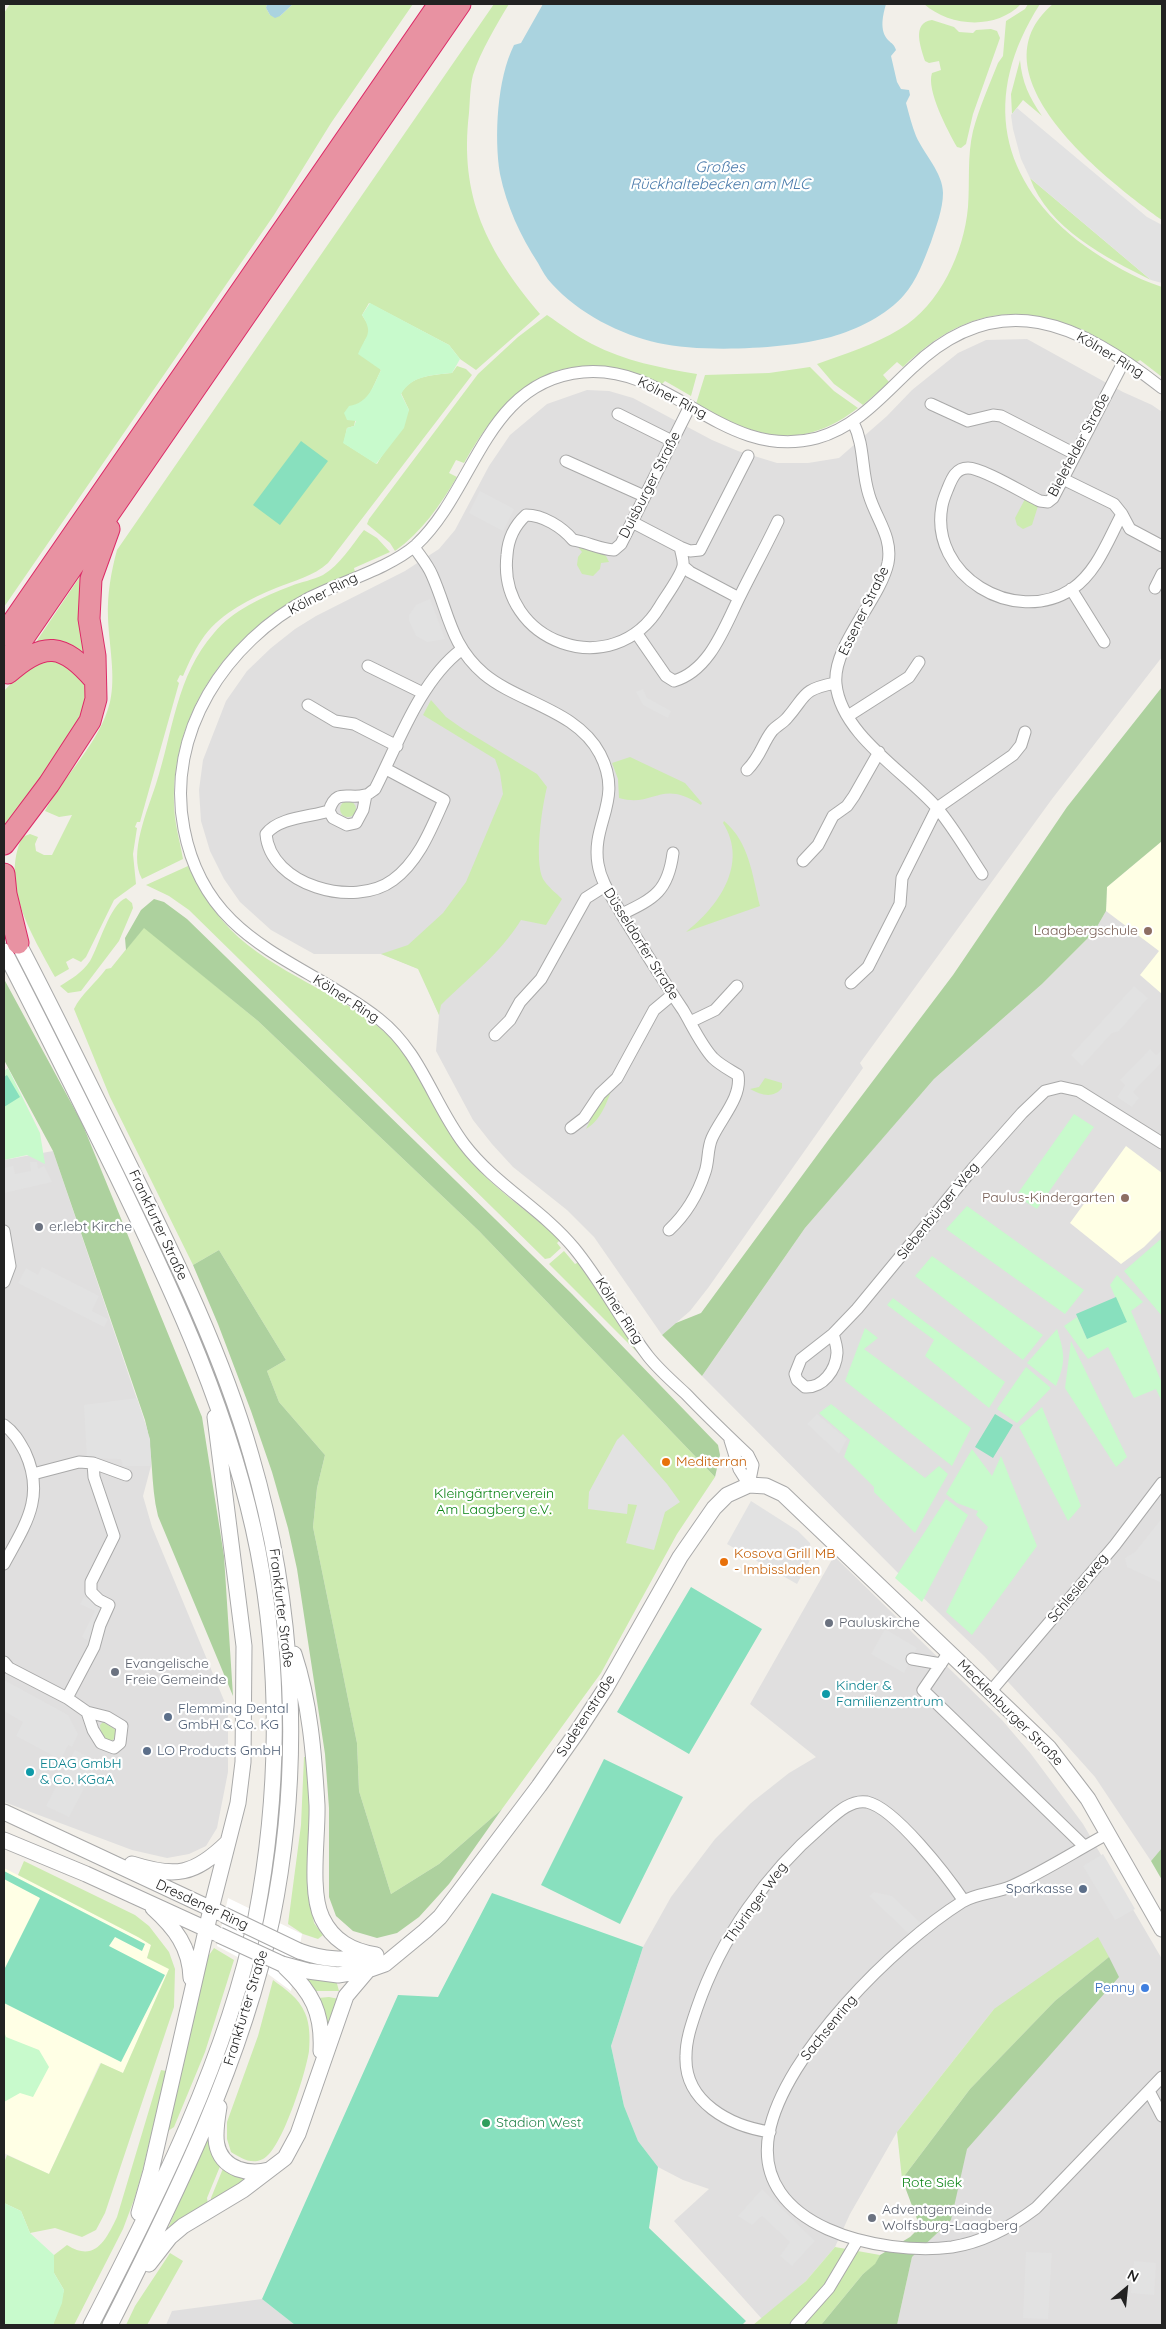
<!DOCTYPE html>
<html>
<head>
<meta charset="utf-8">
<style>
	body { margin:0 }
	#map { position:relative; width:1166px; height:2329px; overflow:hidden; background:#f2efe9; font-family:Quicksand,sans-serif }
	canvas { display:block }
	.frame { position:absolute; inset:0; border:5px solid #222; pointer-events:none }
	.north { position:absolute; left:1101px; top:2264px; width:50px; height:50px; -webkit-text-stroke:4px #fff; paint-order:stroke; rotate:28deg; font-size:14px; font-weight:700; line-height:20px; text-align:center; color:#222 }
	.north::after { content:''; display:block; margin:auto; width:18px; height:22px; background:#222; clip-path:polygon(50% 0,100% 100%,50% 72%,0 100%) }
</style>
</head>
<body>
<div id="map">
<canvas width="1166" height="2329"></canvas>
<div class="frame"></div>
<div class="north">N</div>
</div>
<script>
const ctx = document.querySelector('canvas').getContext('2d');
ctx.lineJoin = 'round';
function fill(path, color) {
  ctx.fillStyle = color;
  ctx.fill(path, 'evenodd');
}
function stroke(path, color, width, dash) {
  ctx.strokeStyle = color;
  ctx.lineWidth = width;
  ctx.lineCap = dash ? 'butt' : 'round';
  ctx.setLineDash(dash || []);
  ctx.stroke(path);
}
function drawText(font, color, halo, rows, align = 'center') {
  ctx.font = font + ' Quicksand,sans-serif';
  ctx.lineWidth = 4.5;
  ctx.setLineDash([]);
  ctx.textBaseline = 'middle';
  ctx.strokeStyle = halo;
  ctx.fillStyle = color;
  for (const [text, x, y, turn = 0] of rows) {
    ctx.save();
    ctx.translate(x, y);
    ctx.rotate((+turn || 0) * Math.PI / 180);
    ctx.textAlign = isNaN(turn) ? turn : align;
    if (halo) ctx.strokeText(text, 0, 0);
    ctx.fillText(text, 0, 0);
    ctx.restore();
  }
}
fill(new Path2D(`
	M1027,339L1123,392L1152,405L1162,412V657L1052,799L860,1063L863,1068L708,1288L690,1311L662,1335L594,1237L567,1210L513,1167L492,1144L473,1120L436,1051L439,1015L419,969L381,954H314L271,930L240,902L224,879L210,851L201,821L199,790L203,760L226,701L247,671L271,648L295,629L316,616L405,571L439,549L455,530L489,466L510,435L547,404L587,390L609,391L633,398L712,440L738,451L777,463H808L839,458L887,416L912,390L958,353L986,340Z
	M1162,841V1848L1151,1861L1095,1777L1062,1740L984,1656L914,1589L702,1376L805,1228L865,1158L934,1079L1042,984L1094,932L1106,911L1107,887Z
	M53,1151L150,1438L151,1466L143,1496L152,1527L228,1710V1772L217,1828L206,1846L189,1854L167,1858L132,1850L4,1802V1160Z
	M834,1556L1002,1720L1031,1754L1083,1824L1162,1959V2325H897L912,2257L951,2220L994,2009L897,2132L850,2214L835,2247L806,2281L762,2319L674,2221L709,2189L683,2180L658,2167L638,2141L624,2106L611,2046L643,1947L671,1897L715,1839L751,1803L789,1773L816,1757L750,1704Z
	M262,2299L295,2325H166L172,2311Z`), '#e0dfdf');
fill(new Path2D(`
	M1162,841V994L1140,975L1159,951L1106,911L1107,887Z
	M1126,1146L1162,1173V1229L1144,1247L1121,1264L1070,1223Z
	M4,1868L138,1937L151,1945L147,1958L169,1969L123,2073L100,2063L49,2174L4,2153Z`), '#ffffe5');
fill(new Path2D(`
	M10,4H267L266,8L270,15L280,16L293,4H413L331,123L274,215L4,607V13Z
	M494,4H509C497,24 480,52 473,75C470,87 470,101 469,113C459,197 487,251 540,314L476,370L460,359L449,345L369,303L362,315L369,326L370,334L364,342L381,370L369,396L359,404L354,426L347,428L344,443L377,464L409,410L401,393C412,375 433,375 452,373L457,366L466,369L472,375L328,563C314,576 293,581 276,588C251,598 222,613 205,635C196,647 189,662 183,676L180,675L177,681L179,683L140,822H137L135,827L137,828L133,854L136,884L114,900L86,957L81,962L73,958L66,962L69,969L55,977C32,934 0,886 22,837L30,834L38,837L35,844L36,851L44,855H52L72,815L59,817L45,811C64,775 100,743 110,702C116,676 109,645 108,618C107,595 111,572 117,550Z
	M924,4H1021C996,30 950,27 924,4Z
	M1028,4H1040C981,96 998,182 1085,246C1109,263 1134,278 1162,287V377L1140,360L1137,362C1122,353 1107,342 1091,334C1017,299 961,311 903,367L897,362L883,375L889,382L863,405L834,384L817,364C845,354 874,345 900,329C940,305 964,252 968,207C970,182 967,156 973,131C979,108 989,86 998,63L1003,56L1006,21L1025,9Z
	M1053,4H1162V220C1108,181 969,75 1053,4Z
	M932,20L954,27L959,32L973,33L976,30L991,29L997,31L1000,38L973,114L966,144L961,148L957,147C948,131 926,90 932,73L941,70L939,61L929,63L925,61C921,48 911,23 932,20Z
	M1020,60C1022,82 1029,97 1042,116L1023,100L1012,114L1011,94Z
	M1030,178L1151,280C1106,258 1048,228 1030,178Z
	M547,315C562,325 576,336 592,344C625,361 661,368 697,374L691,396L665,381L662,384C566,341 512,378 464,463L456,460L449,473L457,477C440,505 422,532 395,551L390,543L367,524L369,519L478,374L518,337Z
	M810,367L834,391L858,408C799,453 755,437 696,404L705,375L769,373Z
	M1025,499L1038,506L1032,525L1023,529L1017,525L1015,518Z
	M364,530L377,538L390,552L354,568L355,572C329,585 301,594 277,611C213,656 173,724 174,803C174,822 180,841 183,859L142,879C128,854 148,809 156,784C173,732 176,676 214,633C232,611 264,596 291,586C301,582 313,580 323,575C340,565 351,546 364,530Z
	M586,546L606,556L609,562L601,563L600,569L593,576L582,574L577,565L578,557L582,552L578,547Z
	M81,575L87,651L82,655L58,641L36,642Z
	M64,659C75,671 88,680 90,696C91,720 21,805 4,828V691L30,663Z
	M431,700L446,717L463,729L537,774L547,787C542,807 534,860 543,879C547,886 556,893 562,899L546,925L521,920C500,954 469,977 441,1005L439,1015L418,969L381,954L408,945L443,913L466,882L503,794L500,773L495,759L423,715Z
	M630,757L685,783L702,803L701,805C660,778 655,808 619,798L618,779L612,763Z
	M340 809a8 8 0 1 1 16 0a8 8 0 1 1-16 0Z
	M724,821C750,843 752,875 760,906L686,932C718,907 749,864 723,823Z
	M188,866C200,889 212,910 230,929C274,974 340,992 387,1034C422,1066 433,1115 462,1151C489,1186 528,1210 560,1240L557,1243L561,1248L550,1258L545,1259L189,910L169,896L146,885Z
	M126,898L132,903L133,908L119,941L81,991L68,993L60,986C71,979 82,973 90,961C99,946 110,904 126,898Z
	M144,927L258,1021L479,1231L715,1477L677,1534L601,1673L502,1809L439,1864L391,1894L359,1791L357,1743L313,1527L317,1488L325,1455L279,1402L267,1371L286,1360L219,1250L193,1265L110,1097L74,1009C81,994 96,983 106,969L111,968Z
	M765,1078L782,1083V1088C773,1099 761,1095 750,1089L759,1087Z
	M612,1089C606,1104 601,1120 586,1129L599,1102Z
	M564,1251L575,1264L579,1262L586,1271L642,1357L549,1264Z
	M103,1722L116,1730L117,1734L112,1741L105,1740L101,1735L100,1725Z
	M304,1757H306L311,1808L309,1895L314,1923L323,1935L318,1939L303,1934L288,1924L301,1825Z
	M24,1861L135,1915L149,1926L169,1952L175,1969L174,2007L105,2213L96,2230L82,2237L55,2228L30,2233L21,2211L4,2203V2163L7,2155L49,2174L101,2063L123,2073L169,1969L147,1958L151,1945L138,1937L18,1875Z
	M1098,1937L1109,1957L1055,2001L970,2089L902,2179L897,2132L994,2009Z
	M214,1948L234,1960L205,2052L174,2127L168,2131L207,1958Z
	M309,1974L336,1980L339,1991H314L306,1980Z
	M273,1980C285,1989 299,1998 305,2013C310,2024 310,2039 309,2051C306,2072 282,2150 263,2159C251,2165 241,2158 231,2152L227,2139V2122L258,2036Z
	M329,1997L339,1999L330,2027L326,2026L318,1998Z
	M161,2070L166,2071L143,2169L135,2197L123,2229L74,2325H53L64,2290L54,2273V2255L67,2245C95,2263 106,2240 117,2217Z
	M208,2132L221,2164L207,2198L208,2205L167,2231Z
	M224,2166L249,2177L211,2203V2198Z
	M141,2239L146,2241L103,2325H98Z
	M835,2247L880,2255L875,2265L863,2274L821,2325H753L806,2281Z
	M170,2253L183,2261L147,2325H126L135,2306Z`), '#cdebb0');
fill(new Path2D(`
	M1162,687V841L1107,887L1106,911L1094,932L1042,984L934,1079L805,1228L702,1376L662,1335L676,1323L701,1313L829,1139L953,975L1067,807Z
	M154,899L164,902L187,919L572,1294L718,1445L720,1455L715,1477L479,1231L258,1021L144,928L126,950L125,938L141,910Z
	M4,979L82,1123L202,1417L224,1556L233,1696L158,1516C150,1484 154,1451 145,1420L53,1151L4,1060Z
	M219,1250L286,1360L267,1371L279,1402L325,1455L317,1488L313,1527L357,1743L359,1791L391,1894L439,1864L502,1809L449,1884L419,1917L397,1933L377,1938L353,1931L336,1916L329,1897V1808L325,1754L297,1569L288,1528L272,1472L251,1411L218,1324L193,1265Z
	M1162,1848V1880L1151,1861Z
	M1109,1957L1119,1977L967,2149L951,2220L912,2257L897,2325H821L863,2274L875,2264L880,2255L910,2237L920,2227L902,2179L970,2089L1055,2001Z`), '#add19e');
fill(new Path2D(`
	M370,303L449,345L460,359L452,373C433,375 412,375 401,394L409,410L404,428L376,464L343,443L347,428L354,426L356,421L347,420L344,413L349,406C369,403 373,386 381,370L358,354C366,335 374,334 362,315Z
	M8,1068L40,1133L45,1164L27,1155L4,1160V1071Z
	M1074,1114L1094,1127L1037,1209L1016,1196Z
	M967,1206L1084,1290L1065,1314L946,1229Z
	M1162,1238V1316L1124,1271Z
	M932,1256L1043,1335L1023,1360L915,1276Z
	M1117,1275L1143,1302L1131,1311L1162,1383V1402L1156,1389L1134,1398L1108,1347L1088,1359L1064,1326L1077,1317L1087,1339L1126,1322L1110,1285Z
	M893,1298L1005,1382L989,1408L925,1356L934,1340L887,1305Z
	M865,1328L878,1338L864,1349L971,1428L952,1466L845,1381Z
	M1057,1329C1065,1355 1066,1361 1056,1386L1027,1363Z
	M1071,1341L1127,1457L1116,1467L1065,1388Z
	M1026,1367L1051,1388L1017,1423L997,1409Z
	M831,1404L925,1478L939,1466L948,1474L915,1533L874,1492V1487L844,1457L850,1440L819,1413Z
	M1042,1407L1081,1506L1068,1521L1019,1427Z
	M972,1449L992,1476L1001,1456L1037,1546L972,1635L946,1612L988,1527L976,1515L978,1511L957,1503L946,1494Z
	M946,1499L968,1515L922,1602L895,1578Z
	M4,2031L6,2037L39,2050L49,2067L33,2097L20,2093L4,2102Z
	M4,2203L21,2211L30,2233L54,2255V2273L64,2290L62,2303L53,2325H4Z`), '#c8facc');
fill(new Path2D(`
	M301,441L328,461L280,525L253,505Z
	M7,1075L20,1097L4,1107V1077Z
	M1116,1297L1127,1322L1087,1339L1076,1314Z
	M995,1414L1013,1425L993,1458L975,1447Z
	M691,1587L762,1629L689,1754L617,1712Z
	M604,1759L683,1797L620,1924L541,1885Z
	M4,1871L145,1944L142,1951L115,1937L109,1946L165,1975L121,2062L4,2003V1970L40,1898L4,1879Z
	M492,1893L643,1947L611,2046L624,2106L638,2141L658,2167L649,2228L746,2321L742,2325H295L262,2299L398,1995L438,1997Z`), '#88e0be');
fill(new Path2D(`
	M1017,108L1147,217L1162,225V283L1151,280L1030,178L1021,159L1013,129L1011,115Z
	M480,491L514,509L503,531L469,513Z
	M430,599L445,639L427,642L416,636L409,621V615L416,605Z
	M643,689L647,698L671,711L668,718L643,705L636,692Z
	M1134,986L1148,998L1119,1031L1112,1033L1082,1066L1071,1055Z
	M1150,1049L1156,1055L1162,1050V1062L1133,1092L1139,1098L1132,1107L1117,1097L1125,1085L1120,1080Z
	M30,1162H37L38,1169L44,1166L52,1182L4,1193V1168L13,1166L15,1174L31,1171Z
	M42,1267L99,1296L92,1311L108,1319L104,1327L18,1283L26,1268L38,1275Z
	M137,1398L150,1439L151,1466H123L121,1459L87,1458L84,1405Z
	M817,1414L847,1439L839,1454L807,1424Z
	M623,1434L667,1484L680,1502L665,1512L654,1550L626,1543L637,1505L628,1504L627,1514L588,1509L589,1492L617,1440Z
	M751,1501L798,1531L810,1543L811,1558L797,1584L727,1544Z
	M1162,1518V1583L1127,1567L1125,1558L1135,1552Z
	M84,1597L105,1608L89,1641L82,1637L95,1611L80,1604Z
	M885,1629L917,1648L904,1673L871,1654Z
	M4,1680L68,1715L78,1734L72,1747L68,1745L61,1760L16,1736L23,1722L4,1711Z
	M75,1750L98,1762L69,1817L46,1806Z
	M1103,1854L1135,1909L1115,1920L1083,1866Z
	M874,1892L892,1896L921,1923L909,1934L869,1896Z
	M762,2189L815,2241L792,2266L780,2256L790,2242L762,2216L752,2225L738,2216Z
	M1026,2252L1052,2253L1048,2319L1023,2318Z
	M1134,2261L1156,2263L1154,2295L1131,2293Z`), '#e2e2e2');
fill(new Path2D(`
	M267,4H293L280,16L275,18L270,15L266,8Z
	M543,4H886C883,15 879,30 888,40C892,44 894,44 896,50L891,56L897,82L901,89L909,90L910,95L906,103C909,114 912,126 916,136C924,154 943,173 943,193C943,209 936,227 931,242C924,260 917,280 904,295C887,315 856,330 831,337C787,349 703,353 658,343C621,335 578,313 552,284C546,278 542,270 538,263C520,235 507,207 500,174C494,137 497,79 514,45L521,43Z`), '#aad3df');
fill(new Path2D(`
	M228,1898L302,1934L291,1991L264,1971L217,1946Z`), '#fff');
const minor = new Path2D(`
	M931,404L968,421L993,415L1001,416L1075,454
	M618,414L672,441
	M853,422C865,446 861,470 869,495C876,519 893,537 888,563C880,600 832,646 836,684C841,735 907,773 937,808C954,828 968,853 982,874
	M566,461L644,496
	M1063,479L1114,504L1122,514C1108,540 1097,572 1072,589C1014,627 929,575 942,506C943,500 946,493 948,488C952,478 956,468 968,468C983,468 1025,494 1040,501L1048,502L1053,498L1124,361
	M1122,514L1130,529L1162,546
	M632,522L680,547C681,552 684,561 683,566C681,576 666,596 660,606C613,685 497,642 507,555C508,539 514,526 526,515C543,515 562,527 573,540C587,542 599,549 614,550L621,544L690,406
	M414,547C420,556 428,565 432,575C449,613 450,645 484,674C519,703 577,710 600,754C624,800 591,823 598,864C601,883 613,898 622,915C642,947 662,979 683,1010C692,1025 701,1045 713,1058C720,1065 730,1070 738,1075C742,1097 721,1118 712,1138C707,1149 709,1161 705,1172C698,1194 686,1214 669,1230
	M680,547L690,551L700,550L748,456
	M683,566L690,572L739,598
	M1155,588L1162,574
	M1071,589L1104,642
	M637,634L666,676L674,681C711,670 725,625 741,594C753,570 766,546 778,521
	M368,666L423,693
	M308,705L335,721L354,724L397,746
	M848,716L909,677L919,662
	M747,770C761,756 762,744 772,731C776,726 783,723 787,718C807,695 801,690 835,683
	M366,795L363,810L356,823L347,825L333,818L329,811C336,787 349,800 365,795C368,795 372,791 375,789C398,744 420,681 461,650
	M937,808L1013,755L1021,745L1025,732
	M329,811C310,817 279,817 266,834C270,885 354,909 393,880C419,861 431,829 444,800L386,769
	M803,861L818,845L833,816L847,806L854,796L879,752
	M622,914C655,898 668,891 673,853
	M851,983L868,967L900,904L902,878L937,808
	M690,1022L715,1010L737,986
	M495,1035L510,1020L520,1002L541,979L586,898L605,886
	M571,1128L584,1118L600,1094L617,1078L654,1010L672,995
	M4,1231L10,1266L4,1282
	M833,1334C835,1340 837,1347 837,1353C836,1370 823,1388 805,1387L797,1380L795,1374L801,1359L833,1334L857,1309L975,1166L1022,1113L1045,1091L1061,1087L1079,1091L1162,1143
	M4,1425C14,1432 19,1441 25,1452C46,1497 25,1525 4,1564
	M730,1440L739,1469L749,1485
	M93,1463L126,1475
	M33,1474L79,1462L93,1463L94,1477L114,1536L91,1582V1592L99,1600L109,1605L100,1625L94,1647L67,1698
	M749,1485L753,1465L748,1455C727,1435 706,1415 686,1394C673,1382 659,1370 648,1356C621,1321 602,1282 574,1248C542,1209 495,1185 464,1144C433,1103 421,1052 379,1019C301,958 206,944 184,829C165,733 226,642 309,598C341,582 390,568 416,545C476,489 485,381 583,372C672,364 723,462 817,438C857,427 883,395 912,368C999,284 1080,324 1162,388
	M949,1652L923,1690L1084,1846
	M912,1659L941,1664
	M4,1662L9,1668L67,1698L87,1712L107,1717L122,1726L120,1743L114,1748L101,1743L93,1730L87,1712
	M991,1691L1115,1545L1162,1483
	M1109,1833C1077,1850 1045,1871 1012,1886C997,1893 976,1893 962,1902C895,1944 784,2054 769,2133C751,2228 882,2256 952,2247C984,2242 1011,2227 1036,2208L1162,2077
	M1149,2091L1162,2116
	M770,2132C730,2126 684,2102 686,2056C686,2039 692,2023 697,2008C721,1938 766,1874 822,1826C834,1816 849,1799 867,1802C895,1808 947,1876 964,1901
	M796,2325L829,2288L857,2241`);
const tertiary = new Path2D(`
	M14,935C52,1007 88,1081 124,1154C172,1252 221,1350 251,1455C295,1605 303,1766 272,1919C242,2062 176,2195 110,2325
	M4,951C42,1024 79,1099 116,1174C175,1295 232,1418 258,1551C281,1671 279,1797 256,1917C228,2057 156,2199 91,2325
	M294,1654C310,1702 314,1755 317,1805C318,1836 309,1891 322,1918C333,1941 352,1951 376,1955
	M4,1812L220,1913
	M4,1840L86,1874L215,1933
	M132,1864C176,1878 194,1875 227,1843
	M153,1908C175,1928 190,1947 191,1978
	M299,1951C324,1960 344,1961 370,1956
	M282,1964L308,1971L338,1975L368,1970L385,1964L425,1931L440,1917L539,1786L577,1732L605,1689L680,1557L714,1508L727,1495L749,1485L766,1486L783,1494L1049,1748L1088,1799L1162,1929
	M285,1967C312,1992 323,2013 321,2051
	M219,2107C215,2131 210,2158 238,2169C249,2173 258,2173 269,2170
	M139,2213L151,2171L211,1909L238,1803L243,1762L244,1646L215,1417
	M149,2264L170,2237L183,2226L243,2190L285,2158L298,2134L346,1996L368,1970`);
const motorway = new Path2D(`
	M4,635L439,4
	M4,666L460,4
	M8,673C44,641 63,643 94,679
	M4,844L49,784L90,721L96,699L95,656L89,619L91,579L109,529
	M4,874L6,894L18,943`);
stroke(minor, '#a9a9a9', 13);
stroke(tertiary, '#a9a9a9', 17);
stroke(motorway, '#dc2a67', 23);
stroke(minor, '#fff', 11);
stroke(tertiary, '#fff', 15);
stroke(motorway, '#e892a2', 21);
const tertiaryBridge = new Path2D(`
	M224,1915L299,1951
	M219,1935L282,1964`);
stroke(tertiaryBridge, '#a9a9a9', 17, []);
stroke(tertiaryBridge, '#fff', 15);
for (const [x, y, r, color] of [
	[1148,931,5,"#8d6e63"],
	[1125,1198,5,"#8d6e63"],
	[39,1227,5,"#6b7280"],
	[666,1462,5,"#e8710a"],
	[724,1562,5,"#e8710a"],
	[829,1623,5,"#6b7280"],
	[115,1672,5,"#6b7280"],
	[826,1694,5,"#0f9aa8"],
	[168,1717,5,"#5c6f8a"],
	[147,1751,5,"#5c6f8a"],
	[30,1772,5,"#0f9aa8"],
	[1083,1889,5,"#5c6f8a"],
	[1145,1988,5,"#3f7fe0"],
	[486,2123,5,"#2e9e5b"],
	[872,2218,5,"#6b7280"]
]) {
  const dot = new Path2D();
  dot.arc(x, y, r, 0, 2 * Math.PI);
  ctx.fillStyle = color;
  ctx.fill(dot);
  stroke(dot, '#fff', 2);
}
drawText('14px', '#222', '#fff', [
	["Kölner Ring",1110,355,31],
	["Kölner Ring",672,398,27],
	["Bielefelder Straße",1079,445,-62],
	["Duisburger Straße",650,485,-63],
	["Kölner Ring",323,594,-27],
	["Essener Straße",864,611,-64],
	["Düsseldorfer Straße",641,944,58],
	["Kölner Ring",346,999,33],
	["Siebenbürger Weg",938,1211,-51],
	["Frankfurter Straße",158,1225,65],
	["Kölner Ring",619,1311,57],
	["Schlesierweg",1078,1588,-50],
	["Frankfurter Straße",281,1608,83],
	["Mecklenburger Straße",1010,1713,45],
	["Sudetenstraße",586,1716,-57],
	["Thüringer Weg",756,1903,-54],
	["Dresdener Ring",202,1905,25],
	["Frankfurter Straße",246,2008,-73],
	["Sachsenring",829,2028,-51]
]);
drawText('14px', '#785e54', '#fff', [
	["Laagbergschule",1138,931],
	["Paulus-Kindergarten",1115,1198]
], 'right');
drawText('14px', '#5b616d', '#fff', [
	["er.lebt Kirche",49,1227],
	["Pauluskirche",839,1623],
	["Evangelische",125,1664],
	["Freie Gemeinde",125,1680],
	["Adventgemeinde",882,2210],
	["Wolfsburg-Laagberg",882,2226]
], 'left');
drawText('14px', '#c56008', '#fff', [
	["Mediterran",676,1462],
	["Kosova Grill MB",734,1554],
	["- Imbissladen",734,1570]
], 'left');
drawText('14px', '#0c8416', '#fff', [
	["Kleingärtnerverein",494,1494],
	["Am Laagberg e.V.",494,1510],
	["Rote Siek",932,2183]
]);
drawText('14px', '#0d838f', '#fff', [
	["Kinder &",836,1686],
	["Familienzentrum",836,1702],
	["EDAG GmbH",40,1764],
	["& Co. KGaA",40,1780]
], 'left');
drawText('14px', '#4e5e75', '#fff', [
	["Flemming Dental",178,1709],
	["GmbH & Co. KG",178,1725],
	["LO Products GmbH",157,1751],
	["Sparkasse",1073,1889,"right"]
], 'left');
drawText('14px', '#366cbe', '#fff', [
	["Penny",1135,1988]
], 'right');
drawText('14px', '#27864d', '#fff', [
	["Stadion West",496,2123]
], 'left');
drawText('italic 15px', '#4a7aab', '#fff', [
	["Großes",720,167],
	["Rückhaltebecken am MLC",720,184]
]);
</script>
</body>
</html>
